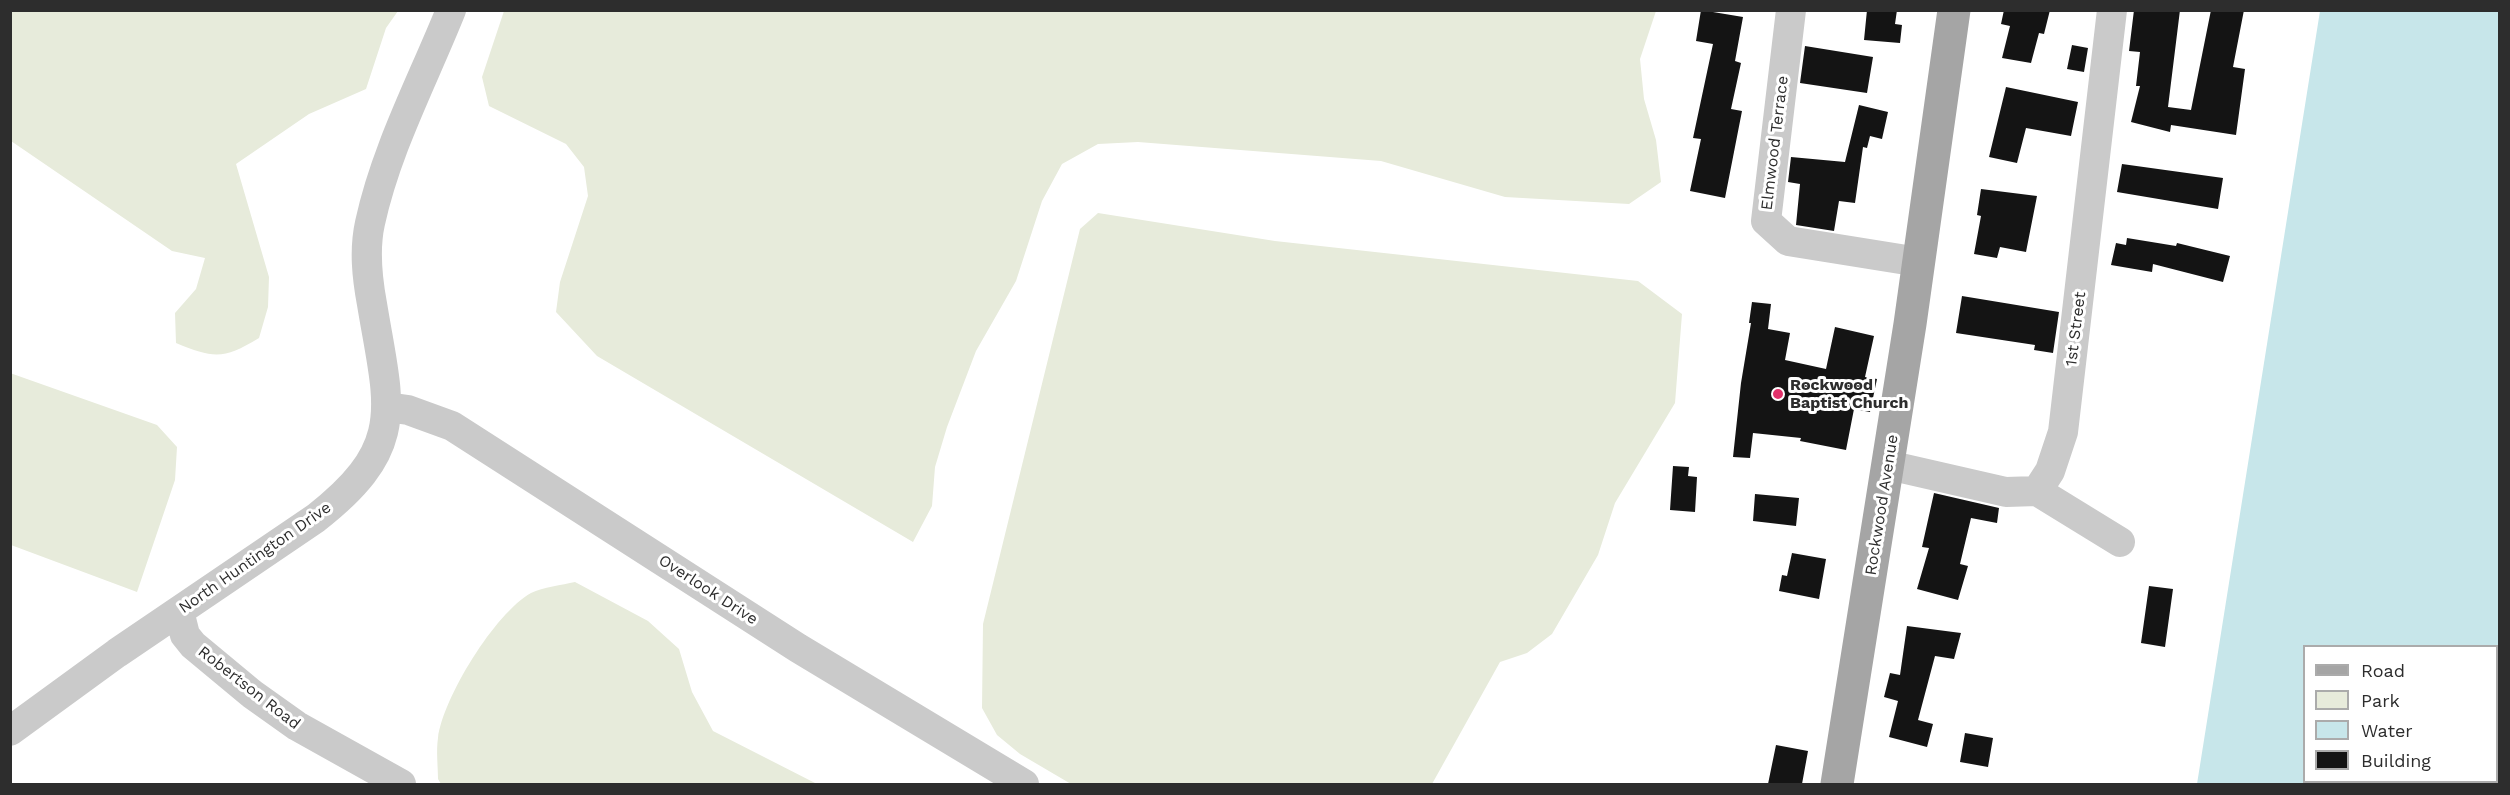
<!DOCTYPE html>
<html>
<head>
<meta charset="utf-8">
<style>
	body { margin:0 }
	#map { position:relative; width:2510px; height:795px; overflow:hidden; background:#fff; font-family:"Work Sans",sans-serif }
	canvas { display:block }
	.frame { position:absolute; inset:0; border:12px solid #2d2d2d; pointer-events:none }
	.legend { position:absolute; left:2303px; top:645px; width:195px; height:138px; box-sizing:border-box; background:#fff; border:2px solid #ababab; margin:0; padding:8px 10px; list-style:none; font-size:18px; color:#2d2d2d }
	.legend li { display:flex; align-items:center; gap:12px; height:30px }
	.legend b { width:30px; border:2px solid #ababab }
</style>
</head>
<body>
<div id="map">
<canvas width="2510" height="795"></canvas>
<div class="frame"></div>
<ul class="legend">
<li><b style="height:8px;background:#a5a5a5"></b>Road</li>
<li><b style="height:16px;background:#e7ebdb"></b>Park</li>
<li><b style="height:16px;background:#c7e6ea"></b>Water</li>
<li><b style="height:16px;background:#141414"></b>Building</li>
</ul>
</div>
<script>
const ctx = document.querySelector('canvas').getContext('2d');
ctx.lineJoin = 'round';
function fill(path, color) {
  ctx.fillStyle = color;
  ctx.fill(path, 'evenodd');
}
function stroke(path, color, width, dash) {
  ctx.strokeStyle = color;
  ctx.lineWidth = width;
  ctx.lineCap = dash ? 'butt' : 'round';
  ctx.setLineDash(dash || []);
  ctx.stroke(path);
}
function drawText(font, color, halo, rows, align = 'center') {
  ctx.font = font + ' "Work Sans",sans-serif';
  ctx.lineWidth = 6;
  ctx.setLineDash([]);
  ctx.textBaseline = 'middle';
  ctx.strokeStyle = halo;
  ctx.fillStyle = color;
  for (const [text, x, y, turn = 0] of rows) {
    ctx.save();
    ctx.translate(x, y);
    ctx.rotate((+turn || 0) * Math.PI / 180);
    ctx.textAlign = isNaN(turn) ? turn : align;
    if (halo) ctx.strokeText(text, 0, 0);
    ctx.fillText(text, 0, 0);
    ctx.restore();
  }
}
fill(new Path2D(`
	M10,11H398L386,28L366,89L309,114L236,164L269,277L268,307L259,338C224,359 215,359 176,343L175,313L196,289L205,258L172,251L11,141Z
	M504,11H1656L1640,59L1644,99L1656,140L1661,182L1629,204L1505,197L1381,161L1138,142L1098,144L1062,164L1042,201L1016,281L976,351L947,427L935,467L932,506L913,542L597,356L556,312L560,282L588,196L584,167L566,144L489,106L482,77Z
	M1098,213L1275,241L1638,281L1682,314L1675,403L1615,503L1598,555L1552,634L1527,653L1500,662L1432,784H1071L1020,754L997,735L982,708L983,624L1080,229Z
	M10,373L157,425L177,447L175,480L137,592L11,545Z
	M575,582L648,621L679,649L692,692L713,731L817,784H441L438,779C438,766 436,751 438,738C443,698 495,613 531,593C543,587 562,585 575,582Z`), '#e7ebdb');
fill(new Path2D(`
	M2320,11H2499V784H2197ZM2304,646H2496V782H2304Z`), '#c7e6ea');
fill(new Path2D(`
	M1701,10L1743,17L1735,61L1741,63L1731,109L1742,111L1725,198L1690,191L1701,139L1693,138L1713,44L1696,41Z
	M1867,10H1897L1895,24L1902,25L1900,43L1864,40Z
	M2004,10H2050L2044,34L2039,33L2031,63L2002,58L2010,26L2001,24Z
	M2134,10H2180L2168,107L2191,110L2211,10H2244L2233,67L2245,69L2236,135L2171,125L2170,132L2131,122L2140,86H2136L2140,52L2129,51Z
	M2072,45L2088,48L2084,72L2067,69Z
	M1805,46L1873,57L1867,93L1800,83Z
	M2006,87L2078,102L2071,136L2026,128L2017,163L1989,157Z
	M1859,105L1888,112L1882,139L1870,136L1867,148L1863,147L1855,203L1839,201L1834,231L1796,225L1800,184L1788,182L1791,157L1845,162Z
	M2122,164L2223,178L2218,209L2117,192Z
	M1981,189L2037,196L2026,252L2000,247L1997,258L1974,254L1981,216L1977,215Z
	M2127,238L2176,246L2177,243L2230,256L2223,282L2153,264L2152,272L2111,265L2116,243L2126,245Z
	M1962,296L2059,312L2053,353L2034,350L2035,345L1956,333Z
	M1752,302L1771,304L1768,329L1790,333L1785,360L1826,369L1835,327L1874,336L1865,377L1877,379L1870,412L1854,409L1846,450L1800,441L1801,438L1753,433L1750,458L1733,457L1741,383L1751,323H1749Z
	M1673,466L1689,467L1688,476L1697,477L1695,512L1670,510Z
	M1934,493L1999,508L1997,523L1971,518L1960,564L1968,566L1958,600L1917,589L1929,548L1922,547Z
	M1755,494L1799,498L1796,526L1753,521Z
	M1792,553L1826,559L1819,599L1779,591L1782,575L1787,576Z
	M2149,586L2173,589L2165,647L2141,643Z
	M1907,626L1961,633L1954,659L1935,656L1918,720L1933,724L1927,747L1889,737L1898,701L1884,697L1890,673L1900,675Z
	M1965,733L1993,738L1988,767L1960,762Z
	M1776,745L1808,751L1802,784H1768Z`), '#141414');
stroke(new Path2D(`
	M1791,10L1766,221L1788,241L1919,262
	M387,407L408,410L452,426L798,648L1024,784
	M1888,465L2006,492L2037,491L2050,471L2063,432L2112,10
	M2037,491L2120,542
	M179,611L185,635L193,645L252,694L297,726L401,784
	M10,731L117,653L316,518C408,446 389,407 372,304C367,277 364,250 370,223C386,149 423,80 451,10`), '#cacaca', 30);
stroke(new Path2D(`
	M1837,784L1910,324L1954,10`), '#a5a5a5', 33);
for (const [x, y, r, color] of [
	[1778,394,6,"#e2326b"]
]) {
  const dot = new Path2D();
  dot.arc(x, y, r, 0, 2 * Math.PI);
  ctx.fillStyle = color;
  ctx.fill(dot);
  stroke(dot, '#fff', 2);
}
drawText('16px', '#2d2d2d', '#fff', [
	["Elmwood Terrace",1775,143,-83],
	["1st Street",2076,329,-83],
	["Rockwood Avenue",1882,505,-81],
	["North Huntington Drive",255,558,-35],
	["Overlook Drive",708,590,33],
	["Robertson Road",249,688,38]
]);
drawText('bold 16px', '#2d2d2d', '#fff', [
	["Rockwood",1790,385],
	["Baptist Church",1790,403]
], 'left');
</script>
</body>
</html>
